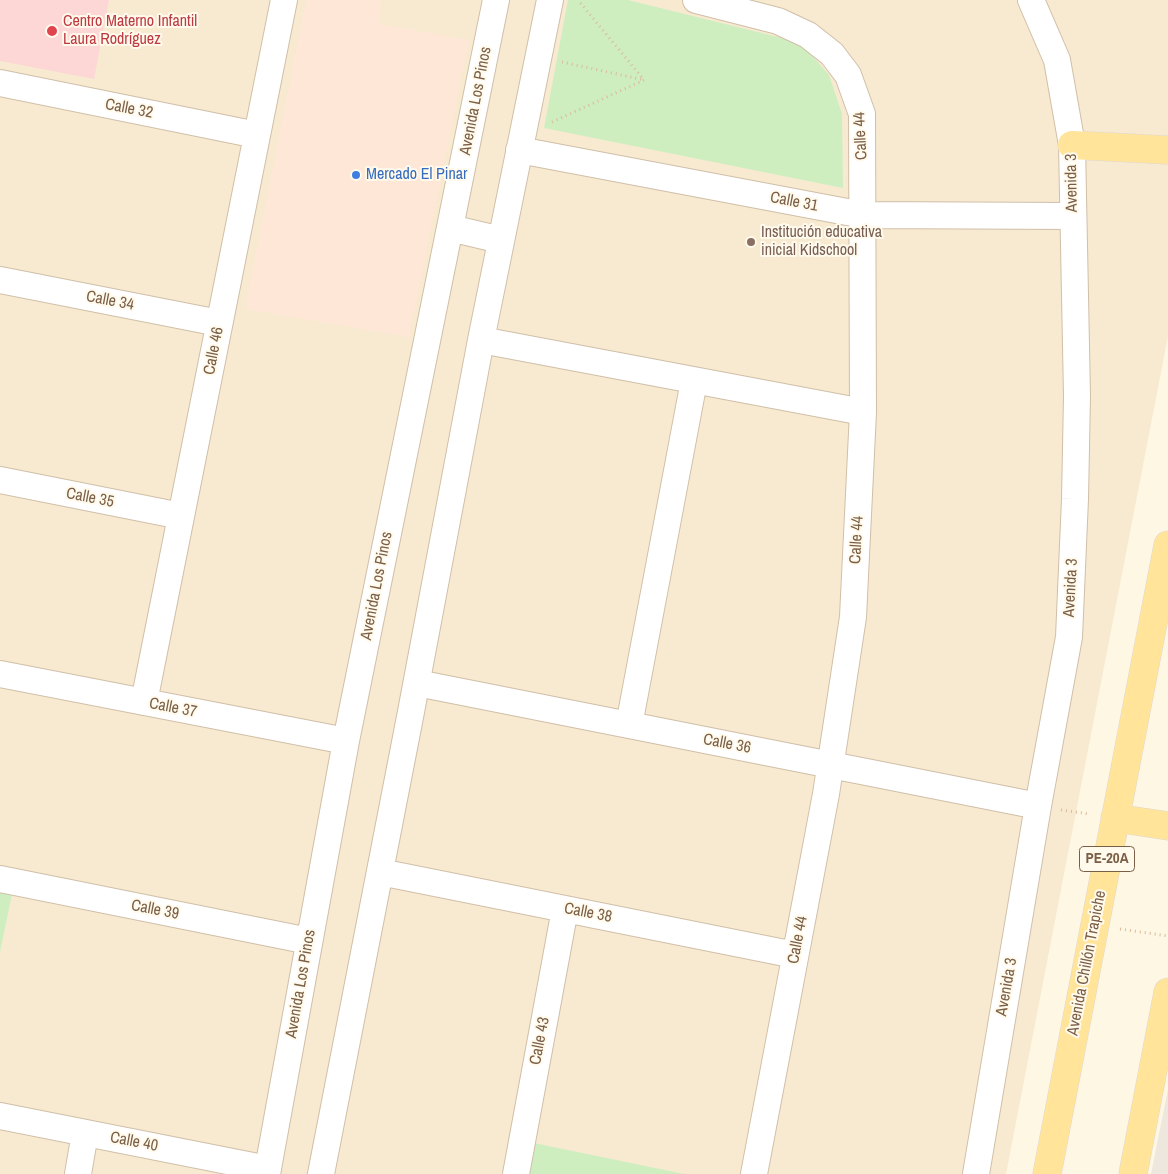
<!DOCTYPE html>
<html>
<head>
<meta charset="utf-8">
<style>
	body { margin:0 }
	canvas { display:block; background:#fef7e3 }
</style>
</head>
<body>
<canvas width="1168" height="1174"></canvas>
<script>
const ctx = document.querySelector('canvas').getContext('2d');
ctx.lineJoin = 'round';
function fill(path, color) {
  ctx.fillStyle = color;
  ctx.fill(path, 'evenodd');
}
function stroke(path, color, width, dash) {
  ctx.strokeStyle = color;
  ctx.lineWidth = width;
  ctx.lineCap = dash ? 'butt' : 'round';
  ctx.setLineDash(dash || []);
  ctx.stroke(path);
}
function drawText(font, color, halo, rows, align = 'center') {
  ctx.font = font + ' "Archivo Narrow",sans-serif';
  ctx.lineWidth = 4;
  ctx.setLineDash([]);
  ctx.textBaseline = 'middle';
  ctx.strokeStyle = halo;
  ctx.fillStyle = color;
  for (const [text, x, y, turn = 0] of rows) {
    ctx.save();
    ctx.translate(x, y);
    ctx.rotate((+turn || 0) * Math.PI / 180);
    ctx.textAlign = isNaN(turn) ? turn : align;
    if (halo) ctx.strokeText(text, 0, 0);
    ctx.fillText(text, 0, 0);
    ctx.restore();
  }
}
fill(new Path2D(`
	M0,0H1168V336L1006,1174H0Z`), '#f7ead1');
fill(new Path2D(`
	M306,0H382L379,24L469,40L409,337L245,309Z`), '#ffe7d7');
fill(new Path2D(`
	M1168,1089V1174H1151Z`), '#ede7de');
fill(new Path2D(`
	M0,0H109L94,79L0,61Z`), '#fdd6d6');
fill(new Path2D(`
	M568,0H628L782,38L807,50L829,75L842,114L843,188L544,128Z
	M0,892L12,894L0,952Z
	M534,1143L684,1174H528Z`), '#ceeec0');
const minor = new Path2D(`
	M696,0L778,21L808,35L832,54L848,75L862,114L863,412L853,617L826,794L754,1174
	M0,83L257,135
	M519,150L863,215L1073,216
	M450,228L501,240
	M0,280L219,323
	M481,340L863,412
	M0,480L181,516
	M0,674L346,741
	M417,683L1038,806
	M144,702L284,0
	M629,725L694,381
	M380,872L795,955
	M0,879L309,941
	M0,1116L268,1169
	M78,1174L85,1133
	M267,1174L346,741L496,0
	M321,1174L410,717L481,340L550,0
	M516,1174L565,909
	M976,1174L1038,806L1069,637L1075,499L1077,396L1072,145L1057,60L1031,0`);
const major = new Path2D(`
	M1072,145L1168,150
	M1115,818L1168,826
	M1047,1174L1168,545
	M1133,1174L1168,992`);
stroke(minor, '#d1bfa8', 28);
stroke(major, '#dfd8d3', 29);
stroke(new Path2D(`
	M562,62L644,80
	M552,122L644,80L578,0
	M1061,810L1090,814
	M1120,929L1168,936`), '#dcbb9b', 3, [1, 4]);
stroke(minor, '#fff', 26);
stroke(major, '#ffe49a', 28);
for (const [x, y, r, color] of [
	[52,31,6,"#e0444e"],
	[356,175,5,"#3f7fe0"],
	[751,242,5,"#8d6e63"]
]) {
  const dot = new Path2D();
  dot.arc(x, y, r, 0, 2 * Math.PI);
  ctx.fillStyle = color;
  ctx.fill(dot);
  stroke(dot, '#fffaec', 2);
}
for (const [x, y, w] of [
	[1107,859,55]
]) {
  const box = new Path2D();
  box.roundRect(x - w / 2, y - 12.5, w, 25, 4);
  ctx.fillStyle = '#fffaec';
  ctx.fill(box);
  stroke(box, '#7a5e46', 1);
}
drawText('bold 15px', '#7a5e46', null, [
	["PE-20A",1107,859]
]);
drawText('16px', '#be3a42', '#fffaec', [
	["Centro Materno Infantil",63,22],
	["Laura Rodríguez",63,40]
], 'left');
drawText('16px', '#7a5e46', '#fffaec', [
	["Avenida Los Pinos",476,101,-79],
	["Calle 32",129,109,11],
	["Calle 44",861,136,-93],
	["Avenida 3",1072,183,-91],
	["Calle 31",794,202,11],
	["Calle 34",110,301,11],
	["Calle 46",214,351,-79],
	["Calle 35",90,498,11],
	["Calle 44",857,540,-87],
	["Avenida Los Pinos",377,586,-79],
	["Avenida 3",1071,588,-87],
	["Calle 37",173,708,11],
	["Calle 36",727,744,11],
	["Calle 39",155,910,11],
	["Calle 38",588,913,11],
	["Calle 44",798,940,-79],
	["Avenida Chillón Trapiche",1087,963,-79],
	["Avenida Los Pinos",301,984,-80],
	["Avenida 3",1007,987,-80],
	["Calle 43",540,1041,-79],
	["Calle 40",134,1142,11]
]);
drawText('16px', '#366cbe', '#fffaec', [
	["Mercado El Pinar",366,175]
], 'left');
drawText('16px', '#785e54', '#fffaec', [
	["Institución educativa",761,233],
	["inicial Kidschool",761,251]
], 'left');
</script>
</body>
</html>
